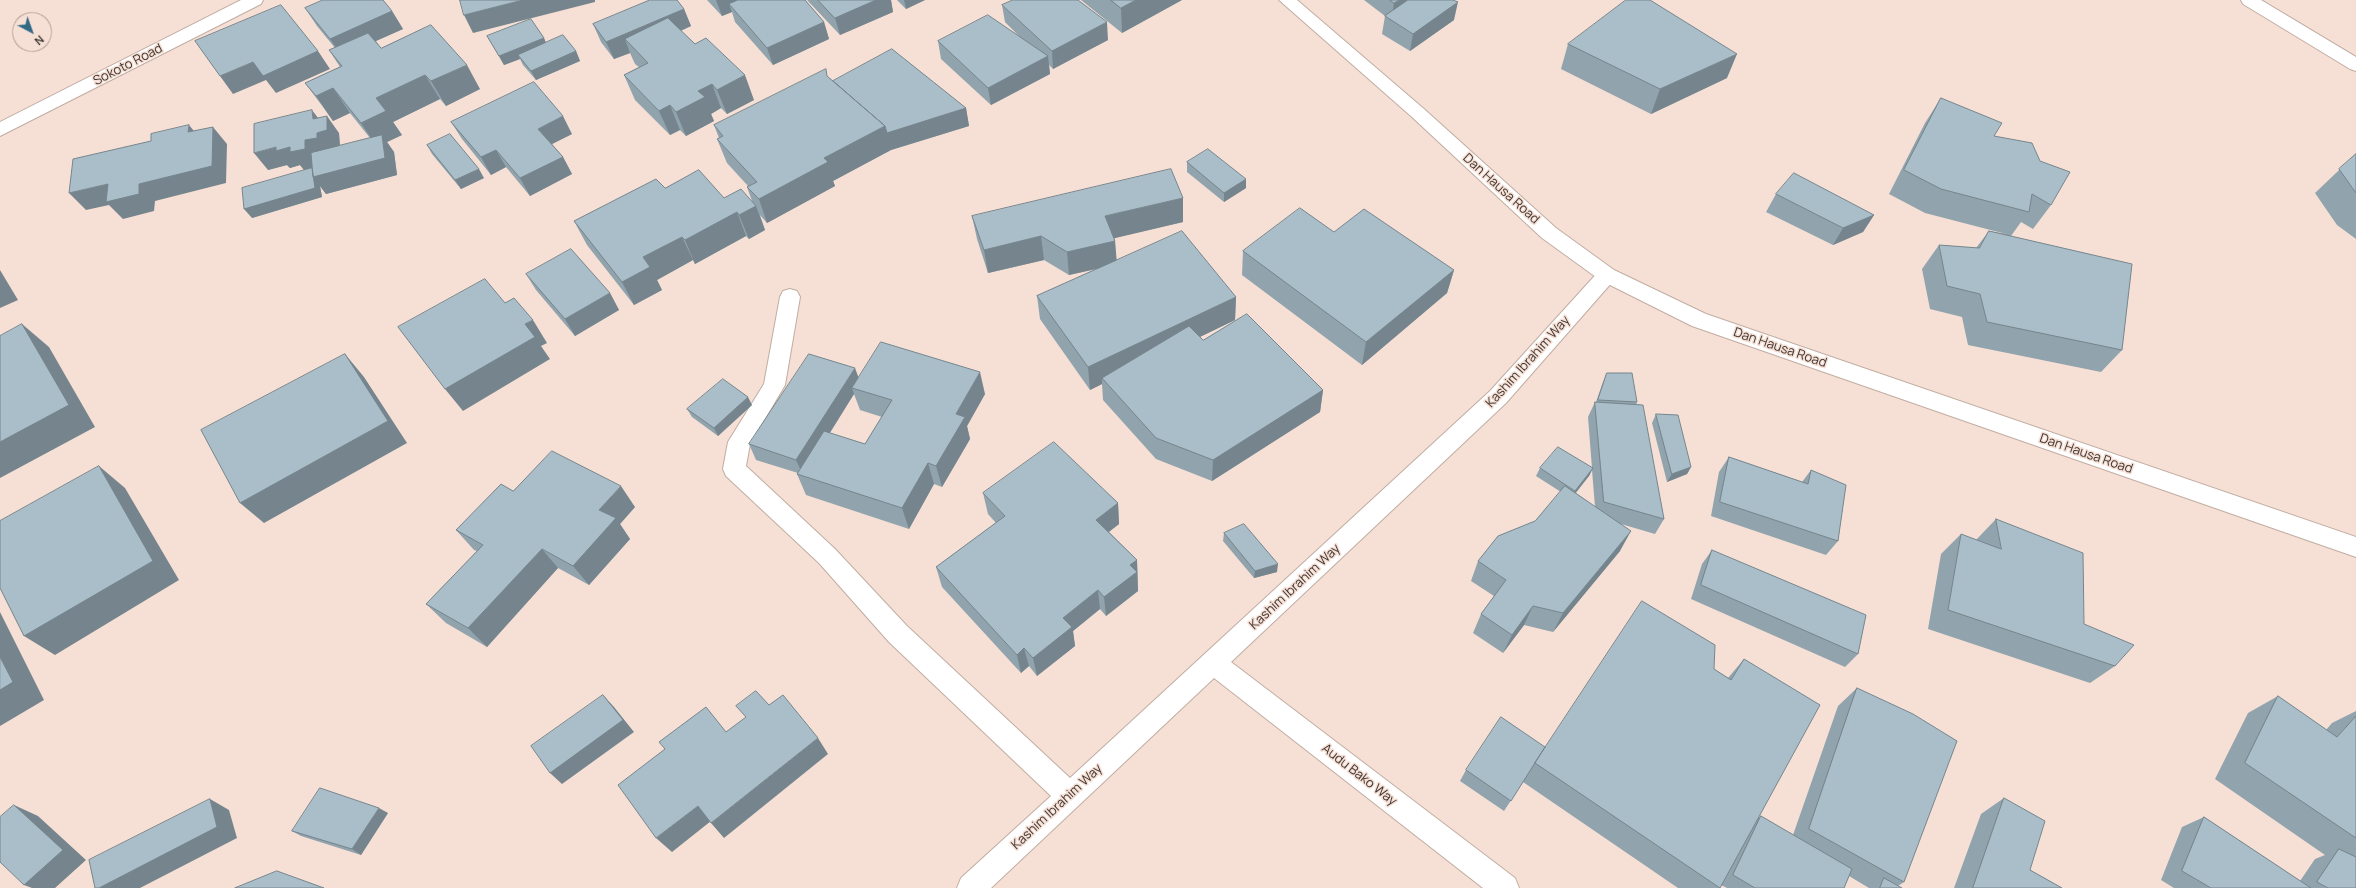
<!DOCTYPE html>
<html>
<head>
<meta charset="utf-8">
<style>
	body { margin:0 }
	#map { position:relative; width:2356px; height:888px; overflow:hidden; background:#f6e0d5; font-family:Manrope,sans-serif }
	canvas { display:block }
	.north { position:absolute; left:12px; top:12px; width:40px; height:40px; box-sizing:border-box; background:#f6e0d5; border:1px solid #ad9c94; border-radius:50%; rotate:139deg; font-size:11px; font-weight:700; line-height:16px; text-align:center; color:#3f3632 }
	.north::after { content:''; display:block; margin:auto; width:14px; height:18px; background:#326984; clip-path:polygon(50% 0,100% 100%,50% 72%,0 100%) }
</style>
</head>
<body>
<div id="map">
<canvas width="2356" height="888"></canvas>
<div class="north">N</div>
</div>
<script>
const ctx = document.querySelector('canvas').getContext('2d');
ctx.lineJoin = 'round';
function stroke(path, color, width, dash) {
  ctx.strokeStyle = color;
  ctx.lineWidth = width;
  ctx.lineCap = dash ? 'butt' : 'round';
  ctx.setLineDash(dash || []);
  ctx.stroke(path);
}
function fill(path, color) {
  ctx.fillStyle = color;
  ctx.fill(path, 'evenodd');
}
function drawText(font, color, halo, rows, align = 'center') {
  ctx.font = font + ' Manrope,sans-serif';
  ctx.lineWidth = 3;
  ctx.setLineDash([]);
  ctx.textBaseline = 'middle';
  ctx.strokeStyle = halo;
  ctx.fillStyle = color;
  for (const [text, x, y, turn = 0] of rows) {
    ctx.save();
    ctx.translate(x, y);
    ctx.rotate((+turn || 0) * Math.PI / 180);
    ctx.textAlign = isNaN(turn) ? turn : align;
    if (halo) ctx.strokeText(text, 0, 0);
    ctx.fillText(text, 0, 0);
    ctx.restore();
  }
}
const minor = new Path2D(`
	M2241,0H2261L2356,57V71L2350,69L2243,4Z
	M1607,267L1614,270L1617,275L1614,280L1506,403L1231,662L1515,878L1519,888H1483L1214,678L991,888H957L961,878L1051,796L889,642L819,563L726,476L723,469L728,442L764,384L780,297L783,291L790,289L797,291L800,297L785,385L750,444L746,466L835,549L907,626L1070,778L1490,391L1600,270Z`);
const tertiary = new Path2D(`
	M241,0H263L261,4L0,136V122Z
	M1279,0H1297L1424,109L1556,228L1614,270L1706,314L2356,537V557L1692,326L1600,280L1542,238L1412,117Z`);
stroke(minor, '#c1ada2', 2);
stroke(tertiary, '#c1ada2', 2);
fill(minor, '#fff');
fill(tertiary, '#fff');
fill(new Path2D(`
	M707,0H805L824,22L829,39L773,65L735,22L732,12L722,16Z
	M807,0H891L893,12L840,35Z
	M897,0H925L906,9Z
	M1081,0H1182L1122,33Z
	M1364,0H1453L1454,20L1410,51L1382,34L1385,16Z
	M1002,5L1108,40L1053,69L1049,65L1050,74L991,105L941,59L938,41L1019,36L1005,22Z
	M305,8L392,11L403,29L376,41L381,48L480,89L446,106L440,99L393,122L402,135L387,142L394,152L397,175L326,194L320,186L322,197L252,218L313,168L304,170L300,165L290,168L287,165L268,170L318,118L339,133L340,146L370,138L350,113L333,121L323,107L305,83L340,67L329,50L335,48L317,26Z
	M684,9L691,26L681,31L754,100L727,114L721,108L711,114L714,121L686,136L680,130L670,135L635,100L624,75L639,67L635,64L630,53L614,59L601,42L593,24Z
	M487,36L544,38L546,43L576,51L580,61L536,80L523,65L520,59L504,65Z
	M1568,44L1727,78L1651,114L1561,69Z
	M828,77L833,81L966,108L969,126L891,150L833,181L835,186L767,223L760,215L765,230L749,239L746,236L695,264L693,260L657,280L662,290L634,305L587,245L574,221L665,188L724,198L752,201L747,187L748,186L727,163L717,139L719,138L714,125Z
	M1941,98L1994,136L2051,205L2033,229L2021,222L2011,236L2122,350L2101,372L1968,345L1962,317L1930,309L1922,269L1939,245L1976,248L1989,231L2006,234L1925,213L1889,194L1925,123Z
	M451,122L572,134L552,144L563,157L572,174L530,196L506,167L491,175L462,139Z
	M427,145L484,178L461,189L432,154Z
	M2356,154V239L2337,225L2315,193Z
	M1187,162L1246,188L1224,202L1187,172Z
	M1776,194L1874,215L1863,232L1833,245L1766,212Z
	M972,216L1183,222L1114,238L1115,241L1116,260L1236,297L1235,320L1200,337L1203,340L1323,390L1320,412L1212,481L1156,459L1103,400L1102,384L1090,390L1040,319L1037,296L1097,269L1069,275L1044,260L988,273L977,239Z
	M1334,232L1454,270L1447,293L1362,365L1242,275L1243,251Z
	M526,274L610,293L619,310L575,336L536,290Z
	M1607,373L1637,402L1636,405L1664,519L1655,534L1621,524L1620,551L1553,632L1524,625L1503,653L1473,633L1481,614L1494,596L1471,581L1478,561L1535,521L1561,492L1536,476L1540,468H1592L1588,417L1595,402H1596L1603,382ZM1592,470L1595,507L1576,493L1589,476Z
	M858,378L985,394L967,426L970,439L942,487L934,484L909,529L806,495L797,474L798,473L756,460L749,444ZM854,394L860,410L882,417L865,444L830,433Z
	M752,405L718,436L692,417L687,409Z
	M1656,414L1691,467L1687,474L1667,482L1652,423Z
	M1729,457L1802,482L1811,470L1838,541L1826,555L1711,516L1719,472Z
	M513,491L635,507L620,524L630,539L589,585L558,568L487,647L446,623L426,604L477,551L474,550L456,530Z
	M983,493L1118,503L1119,524L1109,532L1137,560L1138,591L1106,616L1100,609L1073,631L1075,646L1037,676L1029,666L1021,673L942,587L936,567L996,523L988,514Z
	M1996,519L2084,624L2115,666L2090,683L1928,629L1941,554L1961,534L1976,540Z
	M1224,533L1277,572L1254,578L1223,541Z
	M1712,550L1858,654L1845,667L1691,599L1702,564Z
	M1744,659L1757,819L1761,816L1793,835L1838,706L1857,688L1904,882L1898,886L1901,888H1868H1869L1849,876L1844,888H1727L1721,885L1719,888H1678L1523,782L1504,811L1460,781L1466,770L1545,747L1714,669L1728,678Z
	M2278,696L2326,730L2332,723L2356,711V888H2174L2161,880L2182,827L2204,817L2300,881L2315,859L2325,855L2215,779L2248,713Z
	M2004,798L2030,870L2062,888H1954L1981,814Z
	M388,813L361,855L301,836L292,831Z`), '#91a3ad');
fill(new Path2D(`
	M523,0H595V2L473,33L464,15Z
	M716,0H759L729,4L732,12L722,16Z
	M876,0H891L893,12L840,35L835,18Z
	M904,0H925L906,9Z
	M1136,0H1182L1122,33L1121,8Z
	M1400,0H1423L1422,5L1391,21L1394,3Z
	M1458,2L1454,20L1410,51L1413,34Z
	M684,9L691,26L636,50L625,39L630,53L614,59L606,42Z
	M392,11L403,29L342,56L330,39Z
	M824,22L829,39L773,65L767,48Z
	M1107,22L1108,40L1053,69L1052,51Z
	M544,38L548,48L518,55L520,59L504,65L499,56Z
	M318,51L330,69L276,93L266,80L233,94L220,76L253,62Z
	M576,51L580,61L536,80L531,71Z
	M1737,54L1727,78L1651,114L1660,89Z
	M1048,56L1050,74L991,105L988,88Z
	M467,65L480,89L446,106L431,81Z
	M425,75L440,99L393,122L402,135L387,142L394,152L397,175L326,194L320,186L322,197L252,218L244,209L312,168L377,147L361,123L376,98Z
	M745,75L754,100L727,114L717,90Z
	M712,84L721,108L711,114L714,121L686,136L676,112L698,91Z
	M333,88L350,113L333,121L316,96Z
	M670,105L680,130L670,135L659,111Z
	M966,108L969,126L891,150L833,181L835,186L767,223L759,199L824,158L885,126Z
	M312,110L325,127L327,116L339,133L340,148L318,166L304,170L300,165L290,168L287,165L268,170L254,153L305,140L313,119Z
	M563,116L572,134L548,146L538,129Z
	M189,125L203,142L188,132Z
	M213,127L227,144L226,183L155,201L154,211L123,219L109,205L86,210L69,193L108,184H139Z
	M496,150L506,167L491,175L481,157Z
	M563,157L572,174L530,196L520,178Z
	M479,169L484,178L461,189L455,180Z
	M1246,179V188L1224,202V193Z
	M1183,198V222L1107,240L1105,216Z
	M756,206L765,230L749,239L739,215Z
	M737,212L746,236L695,264L685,240Z
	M1874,215L1863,232L1833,245L1843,228Z
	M1041,236L1044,260L988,273L984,250Z
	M682,237L693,260L657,280L662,290L634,305L622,282L643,257Z
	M1115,241L1117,264L1069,275L1067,252Z
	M0,270L18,300L0,308Z
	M1454,270L1447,293L1362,365L1366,342Z
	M610,293L619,310L575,336L565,319Z
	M1236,297L1235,320L1106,382L1102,378V384L1090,390L1088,367Z
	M533,320L547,343L541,346L550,359L463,411L445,389L525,324Z
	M22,324L49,347L95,427L0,478V442Z
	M345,354L364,377L407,443L264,523L240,503Z
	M855,368L861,384L852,388L854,394L803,475L796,460Z
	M980,372L985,394L967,426L970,439L942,487L936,466L956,414Z
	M1323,390L1320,412L1212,481L1213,460Z
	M748,397L752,405L718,436L714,428Z
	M928,463L934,484L909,529L902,508Z
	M99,466L125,488L179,580L55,655L24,636Z
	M1691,467L1687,474L1667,482L1672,474Z
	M1593,468L1589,476L1571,498L1575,491Z
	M621,486L635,507L620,524L630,539L589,585L573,566L599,510Z
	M1118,503L1119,524L1098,540L1096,520Z
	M1631,531L1620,551L1553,632L1563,613Z
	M542,549L558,568L487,647L468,628Z
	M1137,560L1138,591L1106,616L1104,597L1130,565Z
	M1278,564L1277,572L1254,578L1255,571Z
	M1098,590L1100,609L1073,631L1075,646L1037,676L1033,658L1063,618Z
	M1533,606L1524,625L1503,653L1512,635Z
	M0,612L44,700L0,726Z
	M1024,648L1029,666L1021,673L1017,655Z
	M603,695L614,707L634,732L562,784L550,773Z
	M818,738L828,754L724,838L711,823Z
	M210,799L229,810L237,838L140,888H99Z
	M14,805L38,816L86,860L55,888H32L24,885Z
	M698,806L711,821L672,852L656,838Z
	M379,808L388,813L361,855L352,849Z`), '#76858d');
const building = new Path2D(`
	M323,0H383L392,11L330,39L305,8Z
	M460,0H523L464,15Z
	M650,0H677L684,9L606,42L593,24Z
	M738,0H805L824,22L767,48L729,4Z
	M818,0H876L835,18Z
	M1013,0H1078L1107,22L1052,51L1002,5Z
	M1111,0H1136L1121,8Z
	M1390,0H1400L1394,3Z
	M1408,0H1453L1458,2L1413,34L1385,16Z
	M1626,0H1650L1737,54L1660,89L1568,44Z
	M281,5L318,51L263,76L253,62L220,76L195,41Z
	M988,15L1048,56L988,88L938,41Z
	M668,18L695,44L706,38L745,75L717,90L712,84L698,91L705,97L676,112L670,105L659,111L624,75L648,63L625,39Z
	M531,19L544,38L499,56L487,36Z
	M431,25L467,65L431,81L425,75L376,98L386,111L361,123L333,88L316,96L305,83L342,66L329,50L368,33L381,48Z
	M563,35L576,51L531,71L518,55Z
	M892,49L966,108L887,133L885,126L833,81Z
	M826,69L827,76L885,126L824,158L828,162L759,199L747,187L757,182L717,139L723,136L714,125Z
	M534,82L563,116L538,129L563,157L520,178L496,150L481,157L451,122Z
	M1941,98L2002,123L1994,136L2032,143L2040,161L2070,172L2051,205L2032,194L2029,212L1941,189L1904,170Z
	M312,110L313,119L327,116V130L317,133V138L305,140V149L290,152V147L276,151V147L254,153V124Z
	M189,125L188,132L213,127L212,166L139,184V194L106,202L108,184L69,193L73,159L151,141V134Z
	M450,134L479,169L455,180L427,145Z
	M382,135L385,158L313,177L311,153Z
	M1208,149L1246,179L1224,193L1187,162Z
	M2356,154V193L2339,169Z
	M312,168L315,188L244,209L242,188Z
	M1171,169L1183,198L1105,216L1115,241L1067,252L1041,236L984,250L972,216Z
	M699,170L724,198L741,189L756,206L739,215L737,212L685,240L682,237L643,257L650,267L622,282L574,221L656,179L665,188Z
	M1794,173L1874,215L1843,228L1776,194Z
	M1300,208L1334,232L1364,209L1454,270L1366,342L1243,251Z
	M1182,231L1236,297L1088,367L1037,296Z
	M1989,231L2132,264L2122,350L1987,322L1980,294L1947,286L1939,245L1979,248Z
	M571,249L610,293L565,319L526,274Z
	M485,279L505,303L514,298L533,320L525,324L535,337L445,389L398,327Z
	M1247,314L1323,390L1213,460L1156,438L1102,378L1189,326L1203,340Z
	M22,324L69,405L0,442V336Z
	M881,342L980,372L956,414L965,417L936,466L928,463L902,508L797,474L824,431L865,444L892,400L852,388Z
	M345,354L388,421L240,503L201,430Z
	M809,354L855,368L796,460L749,444Z
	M1607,373H1632L1637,402L1598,400Z
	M723,379L748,397L714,428L687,409Z
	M1595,402L1643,405L1664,519L1604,502Z
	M1656,414L1678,415L1691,467L1672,474Z
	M1054,442L1118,503L1096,520L1137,560L1130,565L1137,572L1104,597L1098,590L1063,618L1072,627L1033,658L1024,648L1017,655L936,567L1005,516L983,493Z
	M1558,447L1593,468L1575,491L1540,468Z
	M552,451L621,486L599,510L616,518L573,566L542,549L468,628L426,604L483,545L456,530L501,484L513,491Z
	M1729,457L1808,484L1811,470L1846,485L1838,541L1720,502Z
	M99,466L153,561L24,636L0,588V521Z
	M1565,486L1631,531L1563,613L1533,606L1512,635L1481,614L1506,580L1478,561L1498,536L1535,521Z
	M1996,519L2083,553L2084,624L2134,645L2115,666L1948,610L1961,534L2001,549Z
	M1244,524L1278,564L1255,571L1224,533Z
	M1712,550L1866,615L1858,654L1701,585Z
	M1642,601L1715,645L1714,669L1731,680L1744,659L1820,705L1720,888L1535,763Z
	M0,657L13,682L0,690Z
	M1857,688L1913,714L1957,741L1904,882L1809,829Z
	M756,691L769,705L783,695L818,738L711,823L698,806L656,838L618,785L665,749L659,742L706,707L726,732L746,717L736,706Z
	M603,695L623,720L550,773L531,746Z
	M2278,696L2337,737L2356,716V838L2245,763Z
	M1501,717L1545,747L1511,801L1466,770Z
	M320,788L379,808L352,849L292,831Z
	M2004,798L2045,821L2030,870L2062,888H1973Z
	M210,799L217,827L99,888H95L89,860Z
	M14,805L63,850L24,885L0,862V817Z
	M1761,816L1852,869L1844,888H1755L1733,875Z
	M2204,817L2311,888H2211L2182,871Z
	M2339,849L2356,857V888H2328L2317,882Z
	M277,871L324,888H235Z
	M1884,878L1902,888H1880Z`);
fill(building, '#a9bec9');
stroke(building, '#76858d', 1);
drawText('13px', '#3f3632', '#f6e0d5', [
	["Sokoto Road",128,65,-27],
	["Dan Hausa Road",1501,189,42],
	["Dan Hausa Road",1780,348,19],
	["Kashim Ibrahim Way",1528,362,-48],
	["Dan Hausa Road",2086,454,19],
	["Kashim Ibrahim Way",1295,587,-43],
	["Audu Bako Way",1359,775,38],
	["Kashim Ibrahim Way",1057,807,-43]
]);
</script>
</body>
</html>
